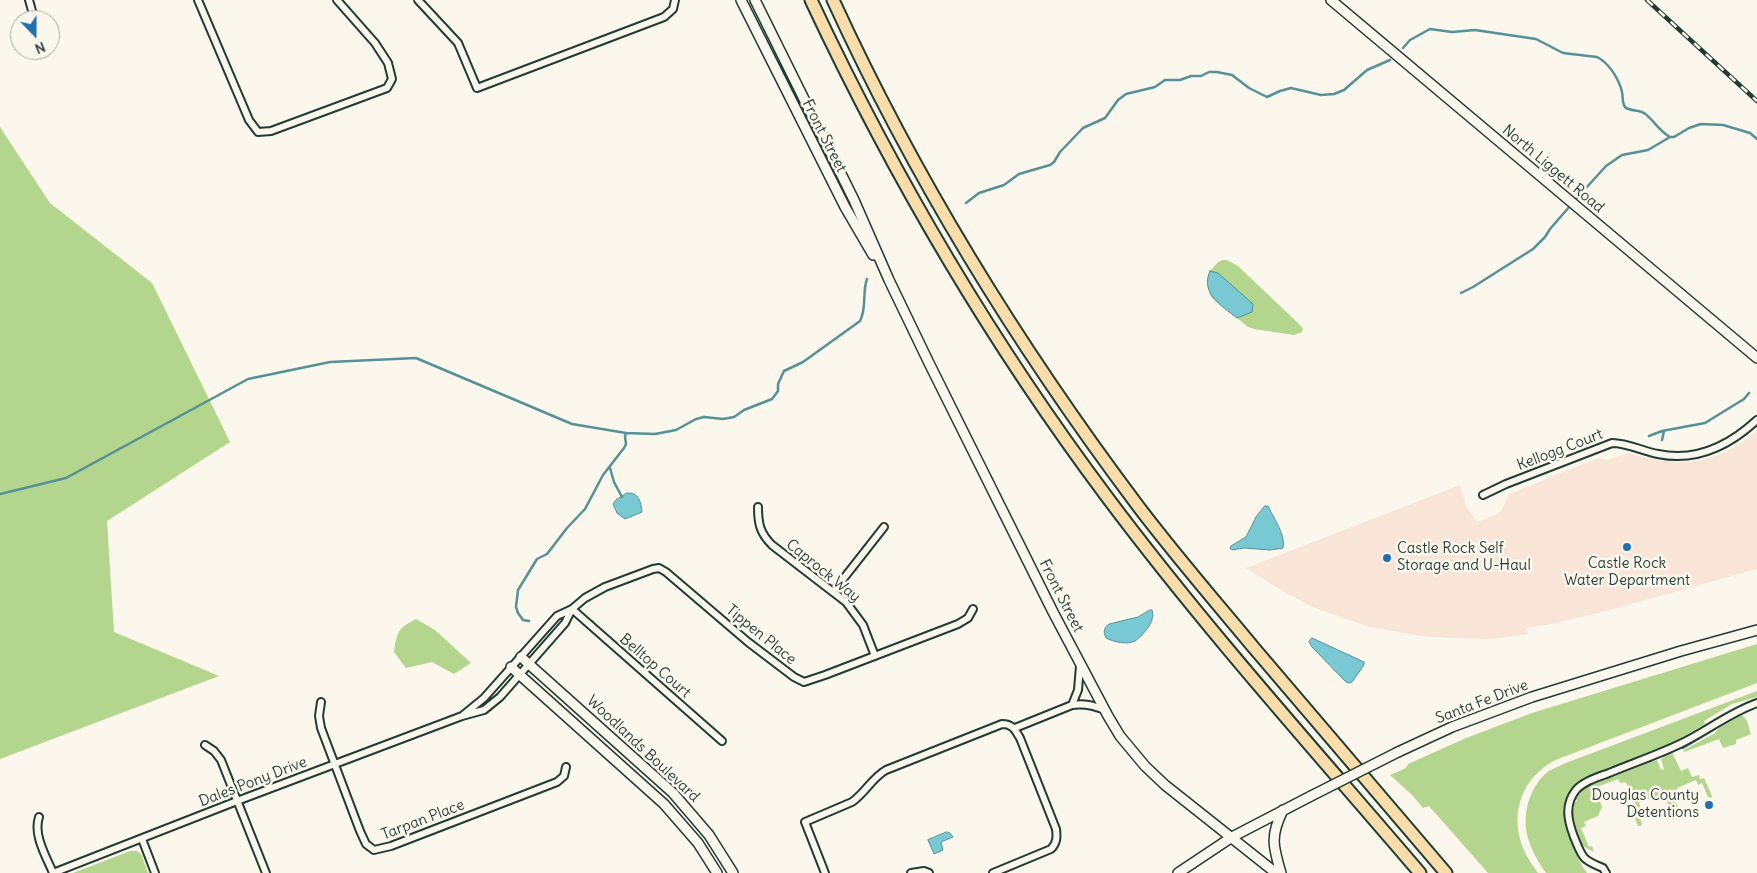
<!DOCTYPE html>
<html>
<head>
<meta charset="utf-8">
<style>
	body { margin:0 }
	#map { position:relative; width:1757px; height:873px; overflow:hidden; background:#fbf7ec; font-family:Delius,sans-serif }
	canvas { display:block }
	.north { position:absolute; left:10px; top:10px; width:50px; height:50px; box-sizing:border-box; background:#fbf7ec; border:1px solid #a3ada2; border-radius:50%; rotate:158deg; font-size:14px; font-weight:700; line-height:20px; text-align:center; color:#1f3d34 }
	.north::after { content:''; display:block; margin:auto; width:18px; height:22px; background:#1f6fb2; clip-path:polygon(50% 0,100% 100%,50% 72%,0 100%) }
</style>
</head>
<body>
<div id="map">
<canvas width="1757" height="873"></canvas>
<div class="north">N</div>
</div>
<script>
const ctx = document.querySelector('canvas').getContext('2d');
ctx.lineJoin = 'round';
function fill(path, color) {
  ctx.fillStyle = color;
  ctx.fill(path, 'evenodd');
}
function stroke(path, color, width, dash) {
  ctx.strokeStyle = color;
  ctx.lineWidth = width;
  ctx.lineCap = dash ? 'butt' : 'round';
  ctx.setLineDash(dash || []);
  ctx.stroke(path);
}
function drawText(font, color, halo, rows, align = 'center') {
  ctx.font = font + ' Delius,sans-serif';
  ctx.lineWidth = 5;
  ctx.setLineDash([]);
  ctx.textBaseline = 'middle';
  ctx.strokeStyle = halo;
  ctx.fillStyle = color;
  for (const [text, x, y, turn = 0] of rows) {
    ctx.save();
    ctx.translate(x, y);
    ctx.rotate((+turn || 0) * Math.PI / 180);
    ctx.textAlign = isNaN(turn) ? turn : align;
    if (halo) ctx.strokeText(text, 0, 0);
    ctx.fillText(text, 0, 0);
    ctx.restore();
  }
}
fill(new Path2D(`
	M1757,431V569L1606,611L1556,623L1526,628L1528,634L1492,639L1447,638L1421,636L1369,627L1310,606L1281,590L1246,568L1460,485L1467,508L1477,522L1493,516L1501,511L1509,494L1547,479V478L1599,458L1607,460L1628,453L1661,461L1693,462L1718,455L1738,445Z`), '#f9e5d8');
fill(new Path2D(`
	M0,127L50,203L152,283L230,442L107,521L114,632L219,676L0,759Z
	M1223,260H1227L1238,266L1300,325L1303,329L1302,332L1294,335L1254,329L1248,327L1211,297L1209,291L1207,277L1210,271L1218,262Z
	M416,619L435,630L471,663L454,674L432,662L406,668L394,652C397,632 398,628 416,619Z
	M1757,644V683L1558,759C1527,773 1511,805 1520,839C1523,851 1530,862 1538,873H1488L1429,806L1423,808L1411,794L1390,775L1406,768L1408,764L1466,738L1532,713Z
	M1757,691V697L1732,704L1704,721L1705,724L1676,741L1588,777C1557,792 1562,817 1573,845C1577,855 1580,864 1587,873H1546C1530,850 1520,828 1529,800C1533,789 1539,778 1549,771C1556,767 1563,764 1571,761Z
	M1738,715C1748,715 1748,726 1751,734L1736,740V744L1723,748L1719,739L1684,752V750L1715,733L1721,725Z
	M1672,752L1681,771L1688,768L1692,777L1699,775L1700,779L1704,778L1712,796L1711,798L1708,797L1702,783L1698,785L1696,780L1677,788L1679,793L1674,796L1681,816L1674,819L1666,799L1662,801L1658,795L1639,803L1641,808L1637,810L1642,823L1641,826H1638L1631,808L1636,806L1626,782L1620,783L1618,779L1599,786L1601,791L1597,793L1602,807L1598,816L1584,822L1586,826L1581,828L1589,847L1592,846L1594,852C1591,850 1586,848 1583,846C1574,837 1571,814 1574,802H1576L1577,800L1575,799L1582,791L1590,785L1653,759L1654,761L1657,760L1661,770L1664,769L1661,759L1663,758L1662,756Z
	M130,851H137L141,854L148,873H73Z`), '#b4d58e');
const water = new Path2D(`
	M1210,271L1218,273L1253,304L1252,312L1237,318C1221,305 1200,294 1210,271Z
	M627,493C639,492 641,502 642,512L625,519L617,513L613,504L616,500Z
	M1265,506H1268L1269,508C1274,519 1286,535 1283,548L1270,550L1244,548L1232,550L1230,548L1231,546L1246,537L1256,517Z
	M1150,610H1152C1156,621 1144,634 1135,641C1127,645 1114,642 1106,638C1103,632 1104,627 1109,624L1138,617Z
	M1312,638L1364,662V665L1352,682L1348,683L1345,681L1312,647L1309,642Z
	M947,832L950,833L953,837L941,842L943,850L934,854L928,840Z`);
fill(water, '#79c9d5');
stroke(water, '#559195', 1);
stroke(new Path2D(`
	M1403,48L1410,40L1430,29L1452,32L1475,30L1536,39L1563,53L1597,57C1609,63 1619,79 1622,92C1623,96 1622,103 1625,107C1629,111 1639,110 1644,113C1653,119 1659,131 1670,137
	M1576,199L1606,166L1622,155L1648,150L1670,137H1674L1689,128L1701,124L1723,125L1750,133L1757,139
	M966,203L979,193L1004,185L1019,174L1050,165L1054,162L1060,152L1083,128L1105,118L1118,100L1126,94L1155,87L1165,80H1180L1191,76H1201L1209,72H1217L1232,75L1249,88L1267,97L1280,91L1291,88L1321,95L1334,94L1344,90L1367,70L1390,60
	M1461,293L1473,287L1533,249L1545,237L1550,229L1570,206
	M1649,436L1662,431L1705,423L1744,399L1749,393
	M1662,440L1664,431
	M610,468L614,482L622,497
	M0,494L66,478L248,379L330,362L416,358L572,424L626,433
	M529,621L523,620L518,613L516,607L518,590L537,559L547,554L567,528L585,509L603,475L624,448L626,444L625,436L626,433L655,434L676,430L696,419L704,417L723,419L734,417L744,410L772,399L778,391V384L784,371L803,362L860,321C867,308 862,293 867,279
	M1683,748L1719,726`), '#559195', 2.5);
const street = new Path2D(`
	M29,0L34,18
	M198,0L249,120L258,132L271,131L387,88L392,79L388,63L375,43L337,0
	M418,0L458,43L477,88L664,17L673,9L675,0
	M1483,495L1506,484L1612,443C1628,443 1642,451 1658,454C1696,462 1729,446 1757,420
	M758,507C758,524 760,533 772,545L846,602L863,625L875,656
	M833,592L884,527
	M572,609L722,741
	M321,702L319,716L321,728L360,831L366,844L374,850L391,846L557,782L564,776L566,767
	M1072,705L1078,690L1080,666
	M462,716L484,698L557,616L572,609L585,598L605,587L653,569L659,568L666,572L748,642L794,677L804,682L825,675L958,624L968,618L973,609
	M1015,728L1072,705C1084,703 1093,705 1105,710
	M205,745L214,751L221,760L266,873
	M39,817C33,835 46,856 53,873
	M142,839L155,873
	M53,873L237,801L462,716L484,710L500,697L565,623L572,609
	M825,873L805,822L852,802C865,793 872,778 886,770L1002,724C1013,724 1015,730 1020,738L1056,829C1057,837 1057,843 1051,849L993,873
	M911,873L924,871L929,873
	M1606,873L1603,868C1581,859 1583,858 1574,837C1568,821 1564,805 1576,790C1584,781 1598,777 1609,773C1633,763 1657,755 1680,744C1707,731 1729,713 1757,703`);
const secondary = new Path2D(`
	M741,0L845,207L873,255
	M755,0L854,200L889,280L929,363L1053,612L1108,716L1120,736L1145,766L1165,785L1276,873
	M1331,0L1757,358
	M521,657L673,793L709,835L733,873
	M511,667L664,804L698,843L717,873
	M1398,752L1452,727L1532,697L1681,651L1757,630
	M1178,873L1232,837L1311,796
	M1281,873C1273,846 1270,836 1283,810`);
const highway = new Path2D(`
	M811,0C893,175 991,342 1107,497C1205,628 1314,749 1420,873
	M833,0C915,179 1020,349 1138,506C1175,555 1215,601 1254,648C1318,723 1382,798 1446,873`);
stroke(street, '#1f3d34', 10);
stroke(secondary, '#1f3d34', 12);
stroke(highway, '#1f3d34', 15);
stroke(street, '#fbf7ec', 6);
stroke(secondary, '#fbf7ec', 9);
stroke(highway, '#faddab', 11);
const rail = new Path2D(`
	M1647,0L1757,101`);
stroke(rail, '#1f3d34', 4.5);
stroke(rail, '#fbf7ec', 2.5, [8]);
const secondaryBridge = new Path2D(`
	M1311,796L1398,752`);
stroke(secondaryBridge, '#1f3d34', 12, []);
stroke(secondaryBridge, '#fbf7ec', 9);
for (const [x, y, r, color] of [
	[1627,547,5,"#1f6fb2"],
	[1387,558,5,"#1f6fb2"],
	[1709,805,5,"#1f6fb2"]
]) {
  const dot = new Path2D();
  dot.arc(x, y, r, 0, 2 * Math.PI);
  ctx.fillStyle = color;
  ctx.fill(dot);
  stroke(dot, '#fbf7ec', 2);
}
drawText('15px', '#1f3d34', '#fbf7ec', [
	["Front Street",824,136,63],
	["North Liggett Road",1553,169,40],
	["Kellogg Court",1560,450,-21],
	["Caprock Way",823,571,39],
	["Front Street",1061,596,63],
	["Tippen Place",761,635,39],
	["Belltop Court",655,666,41],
	["Santa Fe Drive",1482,702,-21],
	["Woodlands Boulevard",643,749,43],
	["Dales Pony Drive",253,782,-21],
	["Tarpan Place",423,820,-21]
]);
drawText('15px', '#1f3d34', '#fbf7ec', [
	["Castle Rock Self",1397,549],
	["Storage and U-Haul",1397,566],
	["Castle Rock",1627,564,"center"],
	["Water Department",1627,581,"center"],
	["Douglas County",1699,796,"right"],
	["Detentions",1699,813,"right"]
], 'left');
</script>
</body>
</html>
